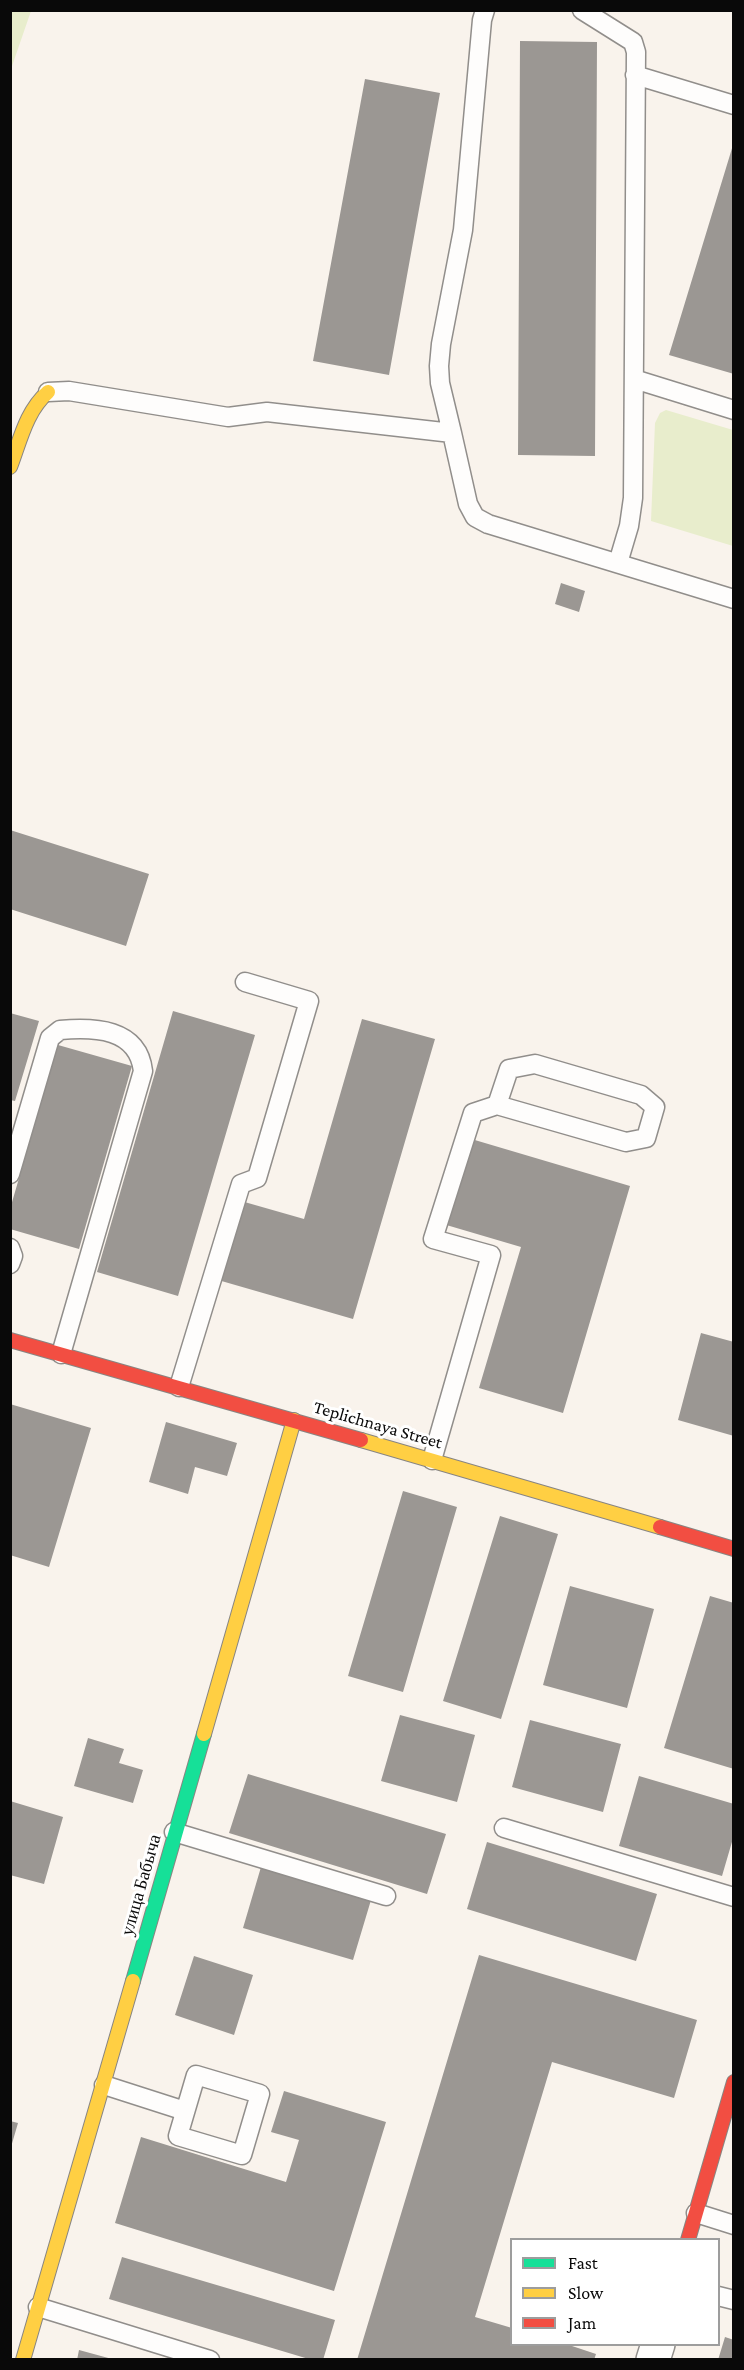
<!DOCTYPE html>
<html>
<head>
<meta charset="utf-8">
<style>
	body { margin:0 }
	#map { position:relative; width:744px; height:2370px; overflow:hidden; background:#f9f3ec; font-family:"Crimson Pro",serif }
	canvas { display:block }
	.frame { position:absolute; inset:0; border:12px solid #090909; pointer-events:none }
	.legend { position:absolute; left:510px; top:2238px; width:210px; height:108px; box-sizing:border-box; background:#fff; border:2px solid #9d9d9d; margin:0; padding:8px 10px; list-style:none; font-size:18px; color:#090909 }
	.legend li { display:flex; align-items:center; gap:12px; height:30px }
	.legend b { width:30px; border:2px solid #9d9d9d }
</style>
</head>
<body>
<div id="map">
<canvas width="744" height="2370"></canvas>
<div class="frame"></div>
<ul class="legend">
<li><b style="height:8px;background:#16e098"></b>Fast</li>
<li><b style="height:8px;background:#ffcf43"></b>Slow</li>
<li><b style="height:8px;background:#f24e42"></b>Jam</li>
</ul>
</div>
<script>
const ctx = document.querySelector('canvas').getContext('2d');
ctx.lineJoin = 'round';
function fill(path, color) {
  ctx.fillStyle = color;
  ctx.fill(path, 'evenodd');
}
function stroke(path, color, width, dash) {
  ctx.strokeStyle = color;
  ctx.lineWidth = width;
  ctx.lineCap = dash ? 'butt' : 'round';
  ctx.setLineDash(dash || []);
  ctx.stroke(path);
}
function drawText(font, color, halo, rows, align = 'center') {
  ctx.font = font + ' "Crimson Pro",serif';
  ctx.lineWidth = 6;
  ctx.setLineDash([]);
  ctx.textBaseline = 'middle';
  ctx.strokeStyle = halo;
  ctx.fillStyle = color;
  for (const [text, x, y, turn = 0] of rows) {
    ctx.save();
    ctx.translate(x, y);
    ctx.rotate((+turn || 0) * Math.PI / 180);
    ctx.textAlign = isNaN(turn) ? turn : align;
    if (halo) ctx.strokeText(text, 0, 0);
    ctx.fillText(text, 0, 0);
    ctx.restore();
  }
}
fill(new Path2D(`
	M11,10L31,11L11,69L10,11Z
	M666,410L733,430V546L651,521L655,423L660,413Z`), '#e8edcc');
fill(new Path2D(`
	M520,41L597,42L595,456L518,455Z
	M365,79L440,93L389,375L313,361Z
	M733,145H734V374L669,355Z
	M561,583L585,591L579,612L555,604Z
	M10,830L149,874L126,946L10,909Z
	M173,1011L255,1035L178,1296L97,1272Z
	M10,1013L39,1021L15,1101L10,1100Z
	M362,1019L435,1039L353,1319L218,1280L241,1201L304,1219Z
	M58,1045L132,1066L79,1249L10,1229V1209Z
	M468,1138L630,1186L563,1413L479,1388L521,1247L443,1224Z
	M701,1333L734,1342V1436L678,1420Z
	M10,1404L91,1428L49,1567L10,1555Z
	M166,1422L237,1443L227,1476L195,1467L188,1494L149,1482Z
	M403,1491L457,1507L403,1692L348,1676Z
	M500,1516L558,1534L501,1719L443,1701Z
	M570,1586L654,1609L627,1708L543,1685Z
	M710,1596L734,1603V1769L664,1748Z
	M400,1715L475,1735L457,1802L381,1781Z
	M530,1720L621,1744L603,1812L512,1787Z
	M88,1738L124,1749L119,1763L143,1770L133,1803L74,1786Z
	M248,1774L446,1834L427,1894L229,1833Z
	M639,1776L734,1804V1835L722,1876L619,1846Z
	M10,1801L63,1817L44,1884L10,1875Z
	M487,1842L657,1894L636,1961L467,1909Z
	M261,1867L371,1900L353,1960L243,1928Z
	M479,1955L697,2020L674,2098L552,2062L475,2317L512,2328V2344H566L596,2354L594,2360H357Z
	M194,1956L253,1975L234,2035L175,2015Z
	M284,2091L386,2122L334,2291L115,2223L141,2137L286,2182L299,2140L271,2132Z
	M10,2121L18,2123L11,2147H10Z
	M122,2257L335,2320L323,2360H312L109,2299Z
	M725,2337L734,2340V2360H718Z
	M79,2350L112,2359V2360H77Z`), '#9b9793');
const lane = new Path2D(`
	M582,10L633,42L636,52L633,498L629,526L618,563
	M635,75L734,105
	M634,379L734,410
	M48,392L69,391L228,417L267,412L452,433L468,504L475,517L488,524L734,599
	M452,433L440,383L439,366L441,344L463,230L482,20L485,10
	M10,1174L50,1038L60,1030C94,1027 138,1028 143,1071L61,1354
	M10,1248L13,1256L10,1264
	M179,1387L241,1184L257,1178L309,1001L245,982
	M432,1460L491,1255L433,1239L473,1113L497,1105L626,1142L646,1138L655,1107L641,1095L535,1064L509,1069L497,1105
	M504,1828L734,1897
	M174,1832L386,1896
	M196,2075L260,2094L242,2155L178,2136Z
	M104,2085L185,2111
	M696,2213L734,2225
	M718,2296L734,2300
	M38,2307L210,2360`);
const street = new Path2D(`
	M653,2360L658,2344`);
const fast = new Path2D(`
	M133,1981L204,1734`);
const slow = new Path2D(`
	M10,467C20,441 26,411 48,392
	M361,1440L660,1527
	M204,1734L294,1420
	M23,2360L133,1981`);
const jam = new Path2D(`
	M10,1340L361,1440
	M660,1527L734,1549
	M688,2240L734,2082`);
stroke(lane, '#918e8b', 21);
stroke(street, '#918e8b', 36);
stroke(fast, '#888582', 16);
stroke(slow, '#888582', 16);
stroke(jam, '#888582', 16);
stroke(lane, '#fefdfc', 18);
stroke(street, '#fefdfc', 33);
stroke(fast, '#16e098', 14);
stroke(slow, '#ffcf43', 14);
stroke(jam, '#f24e42', 14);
drawText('18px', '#090909', '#fff', [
	["Teplichnaya Street",378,1425,16],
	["улица Бабыча",141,1885,-74]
]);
</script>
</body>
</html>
